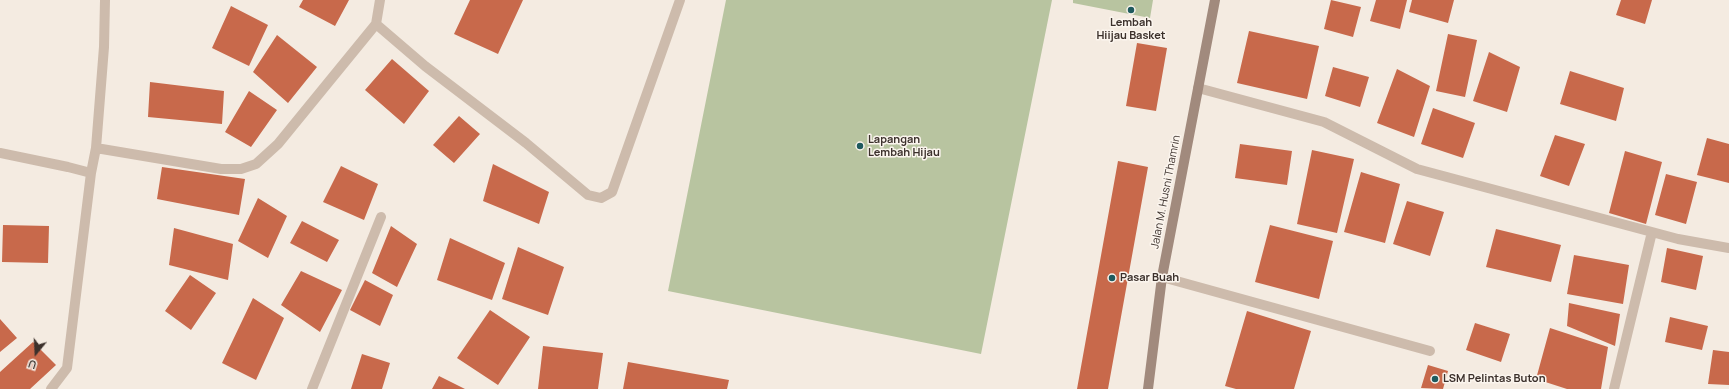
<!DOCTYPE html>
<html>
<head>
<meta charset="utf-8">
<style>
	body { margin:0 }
	#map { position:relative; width:1729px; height:389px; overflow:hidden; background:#f4ebe1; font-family:Manrope,sans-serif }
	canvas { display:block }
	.north { position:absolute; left:16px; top:333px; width:40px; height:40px; -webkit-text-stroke:3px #fbf5ee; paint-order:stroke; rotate:198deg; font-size:11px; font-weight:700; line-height:16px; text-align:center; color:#3b302b }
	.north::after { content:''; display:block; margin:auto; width:14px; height:18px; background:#3b302b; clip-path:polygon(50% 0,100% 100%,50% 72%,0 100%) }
</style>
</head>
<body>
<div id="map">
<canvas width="1729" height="389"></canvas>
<div class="north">U</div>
</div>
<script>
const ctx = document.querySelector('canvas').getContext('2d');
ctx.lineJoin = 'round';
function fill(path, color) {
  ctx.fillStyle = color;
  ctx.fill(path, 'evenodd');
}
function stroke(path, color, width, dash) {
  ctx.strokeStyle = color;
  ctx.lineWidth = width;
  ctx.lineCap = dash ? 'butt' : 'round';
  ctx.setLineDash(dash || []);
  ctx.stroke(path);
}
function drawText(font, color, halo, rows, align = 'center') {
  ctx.font = font + ' Manrope,sans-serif';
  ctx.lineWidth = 3;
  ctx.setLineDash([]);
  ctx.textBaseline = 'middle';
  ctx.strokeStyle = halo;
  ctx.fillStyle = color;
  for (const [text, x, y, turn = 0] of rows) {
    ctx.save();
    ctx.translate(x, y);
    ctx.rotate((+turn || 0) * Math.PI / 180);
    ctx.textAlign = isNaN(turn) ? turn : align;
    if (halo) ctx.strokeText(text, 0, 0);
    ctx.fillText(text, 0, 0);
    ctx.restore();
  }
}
fill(new Path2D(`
	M726,0H1052L981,354L668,291Z
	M1073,0H1153L1150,18L1073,3Z`), '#b8c4a0');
fill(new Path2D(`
	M303,0H349L335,26L299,7Z
	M470,0H523L498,54L454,34Z
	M1331,0L1361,7L1353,37L1324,29Z
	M1376,0H1407L1400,29L1370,21Z
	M1412,0H1454L1448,23L1409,12Z
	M1621,0H1652L1645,24L1616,15Z
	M231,6L268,25L249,66L212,48Z
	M1249,31L1319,46L1307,99L1237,83Z
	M1448,34L1477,40L1465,97L1436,91Z
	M277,35L317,67L288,103L253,72Z
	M1137,43L1167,48L1156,111L1126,106Z
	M1489,52L1520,67L1507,112L1473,101Z
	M392,59L429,91L404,124L365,90Z
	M1333,67L1369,77L1360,107L1325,96Z
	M1397,69L1430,86L1414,137L1377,123Z
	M1570,71L1624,88L1616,121L1560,104Z
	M150,82L224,91L222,124L148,117Z
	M249,91L277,110L251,147L225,132Z
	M1433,108L1475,123L1463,158L1421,144Z
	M459,116L480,134L454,163L433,145Z
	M1555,135L1585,144L1569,186L1540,176Z
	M1707,138L1729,144V183L1697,175Z
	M1240,144L1292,151L1287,185L1235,178Z
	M1312,150L1354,159L1337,233L1297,224Z
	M1625,151L1662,162L1646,224L1609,213Z
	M1118,161L1148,167L1108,389H1077Z
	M493,164L549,192L539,224L483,201Z
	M341,166L378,184L364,220L323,202Z
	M162,167L245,179L239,215L157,199Z
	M1361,172L1400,184L1385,243L1344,232Z
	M1666,174L1697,182L1686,224L1655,215Z
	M258,198L287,216L268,258L238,241Z
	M1407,201L1444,212L1430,256L1393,244Z
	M302,221L339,240L327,262L290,243Z
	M3,225L49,226L48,263L2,262Z
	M1270,225L1333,241L1319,299L1255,282Z
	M391,226L417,244L397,287L372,273Z
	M174,228L233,244L228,280L169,265Z
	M1496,229L1561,245L1551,282L1486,267Z
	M450,238L505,263L492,300L437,280Z
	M518,247L564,267L548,315L502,299Z
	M1667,248L1703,256L1696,290L1661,282Z
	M1574,255L1629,265L1623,304L1567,294Z
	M301,271L342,290L320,332L281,305Z
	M190,275L216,293L191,330L165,311Z
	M365,280L393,295L380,326L350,310Z
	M253,298L284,318L256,380L222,363Z
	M1569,303L1620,314L1615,346L1567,326Z
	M490,310L530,337L498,385L457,358Z
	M1247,311L1311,331L1294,389H1236L1225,386Z
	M1670,317L1708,326L1702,350L1665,342Z
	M0,319L17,338L0,352Z
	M1475,323L1510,334L1501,362L1466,350Z
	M1550,328L1608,347L1601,389H1567L1536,379Z
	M33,342L56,365L30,389H0V372Z
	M543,346L603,353L598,389H538Z
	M1713,350L1729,352V385L1708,384Z
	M362,354L390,363L382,389H351Z
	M628,362L729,380L727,389H623Z
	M1428,365L1448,371L1443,389L1421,388Z
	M439,376L465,389H432Z`), '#c8694b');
stroke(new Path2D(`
	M1162,277L1430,351`), '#cdbbac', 10);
stroke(new Path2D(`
	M380,0L376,24L425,66L526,143L588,195L601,198L612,192L680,0
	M1198,88L1324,122L1417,169L1678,239L1729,248
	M96,148L221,169H241L256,164L278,144L376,24
	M0,153L68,167L91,173
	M51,389L67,368L91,173L96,148L104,47L105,0
	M312,389L381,217
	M1614,389L1652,232`), '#cdbbac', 10);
stroke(new Path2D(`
	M1148,389L1162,277L1215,0`), '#a18a7d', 10);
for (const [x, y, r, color] of [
	[1131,10,4,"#1f5a5e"],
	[860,146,4,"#1f5a5e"],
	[1112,278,4,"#1f5a5e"],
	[1435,379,4,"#1f5a5e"]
]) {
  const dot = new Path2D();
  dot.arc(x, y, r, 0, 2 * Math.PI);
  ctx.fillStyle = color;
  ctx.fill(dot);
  stroke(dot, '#fbf5ee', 1.5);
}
drawText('bold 11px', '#3b302b', '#fbf5ee', [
	["Lembah",1131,23,"center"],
	["Hiijau Basket",1131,36,"center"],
	["Lapangan",868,140],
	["Lembah Hijau",868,153],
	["Pasar Buah",1120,278],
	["LSM Pelintas Buton",1443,379]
], 'left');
drawText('11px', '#3b302b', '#fbf5ee', [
	["Jalan M. Husni Thamrin",1166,192,-79]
]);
</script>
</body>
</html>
